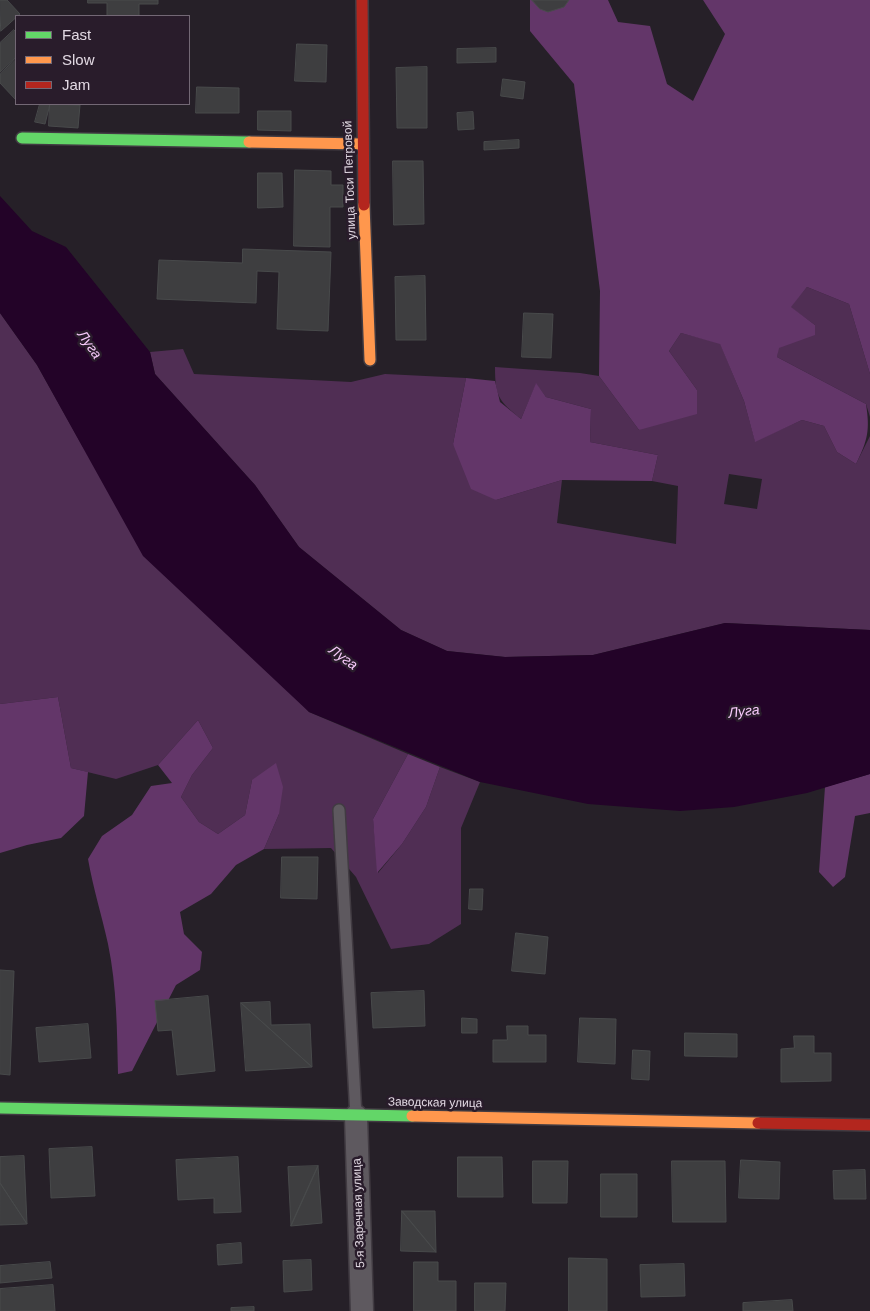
<!DOCTYPE html>
<html>
<head>
<meta charset="utf-8">
<style>
	body { margin:0 }
	#map { position:relative; width:870px; height:1311px; overflow:hidden; background:#262028; font-family:Arial,sans-serif }
	canvas { display:block }
	.legend { position:absolute; left:15px; top:15px; width:175px; height:90px; box-sizing:border-box; background:#291c2b; border:1px solid #736875; margin:0; padding:6px 9px; list-style:none; font-size:15px; color:#e2d9e3 }
	.legend li { display:flex; align-items:center; gap:10px; height:25px }
	.legend b { width:25px; border:1px solid #736875 }
</style>
</head>
<body>
<div id="map">
<canvas width="870" height="1311"></canvas>
<ul class="legend">
<li><b style="height:6px;background:#63d668"></b>Fast</li>
<li><b style="height:6px;background:#ff974d"></b>Slow</li>
<li><b style="height:6px;background:#b3261e"></b>Jam</li>
</ul>
</div>
<script>
const ctx = document.querySelector('canvas').getContext('2d');
ctx.lineJoin = 'round';
function fill(path, color) {
  ctx.fillStyle = color;
  ctx.fill(path, 'evenodd');
}
function stroke(path, color, width, dash) {
  ctx.strokeStyle = color;
  ctx.lineWidth = width;
  ctx.lineCap = dash ? 'butt' : 'round';
  ctx.setLineDash(dash || []);
  ctx.stroke(path);
}
function drawText(font, color, halo, rows, align = 'center') {
  ctx.font = font + ' Arial,sans-serif';
  ctx.lineWidth = 5;
  ctx.setLineDash([]);
  ctx.textBaseline = 'middle';
  ctx.strokeStyle = halo;
  ctx.fillStyle = color;
  for (const [text, x, y, turn = 0] of rows) {
    ctx.save();
    ctx.translate(x, y);
    ctx.rotate((+turn || 0) * Math.PI / 180);
    ctx.textAlign = isNaN(turn) ? turn : align;
    if (halo) ctx.strokeText(text, 0, 0);
    ctx.fillText(text, 0, 0);
    ctx.restore();
  }
}
fill(new Path2D(`
	M807,287L849,304L870,374V417L866,404L777,357L778,348L815,325L790,307Z
	M0,313L37,365L83,447L309,712L408,754L373,819L378,873L402,844L426,807L440,767L480,782L461,828V924L429,944L391,949L356,877L331,848L264,849L279,814L252,780L245,815L218,834L199,822L181,797L192,775L213,748L198,720L158,765L116,779L71,768L58,697L0,704Z
	M681,333L720,343L744,401L755,441L802,420L824,426L837,452L856,464L870,436V630L725,623L593,655L505,657L447,651L401,630L299,547L255,485L155,374L150,352L183,349L194,374L351,382L385,374L466,378L453,444L496,500L562,480L557,523L676,544L678,486L652,481L658,455L590,442L591,409L546,397L536,384L521,419C499,401 495,397 495,367L580,373L599,376L639,430L697,390L669,351ZM729,474L762,479L757,509L724,504Z`), '#502e54');
fill(new Path2D(`
	M530,0H608L618,22L650,26L667,84L693,101L725,34L703,0H870V374L849,304L807,287L791,307L815,325V335L779,348L777,357L866,404C870,430 868,440 856,464L837,452L824,426L802,420L755,442L744,401L720,344L681,333L669,351L697,390V414L639,430L599,376L600,291L574,84L530,31Z
	M466,378L495,381L500,402L521,419L536,383L546,397L591,409L590,442L658,455L652,481L562,480L496,500L471,489L453,444Z
	M58,697L71,768L88,772L84,816L61,838L27,845L0,853V704Z
	M198,720L213,748L192,775L181,797L199,822L218,834L245,815L252,780L276,763L283,787L279,814L264,849L236,865L211,894L180,912L184,934L202,952L200,970L176,985L132,1071L118,1074C117,1031 117,987 108,944C102,916 93,888 88,859L102,836L132,815L151,786L172,783L158,765Z
	M408,754L440,767L426,807L402,844L377,873L373,819Z
	M870,774V813L855,816L845,877L833,887L819,872L825,787Z`), '#633669');
fill(new Path2D(`
	M0,196L32,231L66,247L150,352L155,374L255,485L299,547L401,630L447,651L505,657L593,655L725,623L870,630V774L807,793L734,807L680,811L588,804L480,782L309,712L143,556L37,365L0,313Z`), '#230328');
const building = new Path2D(`
	M0,0H7L20,14L1,31Z
	M88,0H158V4H139V16H107V3H88Z
	M532,0H569L564,7L548,12L540,9Z
	M14,30L16,32V57L0,72V43Z
	M297,44L327,45L326,82L295,81Z
	M496,48V62L457,63V49Z
	M15,60L16,61V100L0,83V74Z
	M427,67V128H397L396,68Z
	M503,79L525,82L523,99L501,96Z
	M197,87L239,88V113H196Z
	M40,104H50L45,124L35,122Z
	M50,104L80,105L78,128L49,126Z
	M258,111H291V131L258,130Z
	M473,112L474,129L458,130L457,113Z
	M519,140V148L484,150V142Z
	M393,161H423L424,224L394,225Z
	M295,170L331,171V185H343V207H330V247L294,246Z
	M258,173H282L283,207L258,208Z
	M243,249L331,252L328,331L277,329L279,272L257,271L256,303L157,299L159,260L242,263Z
	M425,276L426,340H396L395,277Z
	M524,313L553,314L551,358L522,357Z
	M282,857H318L317,899L281,898Z
	M470,889H483L482,910L469,909Z
	M516,933L548,937L545,974L512,971Z
	M0,970L14,971L10,1075L0,1074Z
	M424,991L425,1026L373,1028L371,993Z
	M208,996L215,1071L177,1075L172,1030L158,1031L155,1001Z
	M270,1002L271,1025L310,1024L312,1067L241,1003Z
	M241,1003L312,1067L246,1071Z
	M462,1018L477,1019V1033H462Z
	M580,1018L616,1019L615,1064L578,1062Z
	M88,1024L91,1058L39,1062L36,1028Z
	M507,1026H528V1035H546V1062H493V1040H507Z
	M685,1033L737,1034V1057L685,1056Z
	M794,1036H814V1053H831V1081L781,1082V1049L794,1048Z
	M633,1050L650,1051L649,1080L632,1079Z
	M92,1147L95,1196L51,1198L49,1149Z
	M24,1156L27,1224L0,1183V1157Z
	M238,1157L241,1212L214,1213V1198L178,1200L176,1160Z
	M458,1157H502L503,1197H458Z
	M741,1160L780,1162L779,1199L739,1198Z
	M533,1161H568L567,1203H533Z
	M672,1161H725L726,1222H673Z
	M318,1166L291,1226L288,1167Z
	M318,1166L322,1223L291,1226Z
	M865,1170L866,1199H834L833,1171Z
	M601,1174H637V1217H601Z
	M0,1183L27,1224L0,1225Z
	M402,1211H435L436,1252Z
	M402,1211L436,1252L401,1251Z
	M241,1243L242,1263L218,1265L217,1245Z
	M569,1258L607,1259V1311H569Z
	M311,1260L312,1290L284,1292L283,1261Z
	M50,1262L52,1278L0,1283V1266Z
	M414,1262H438V1281H456V1311H414Z
	M684,1264L685,1296L641,1297L640,1265Z
	M475,1283H506L505,1311H475Z
	M53,1285L55,1311H0V1289Z
	M792,1300L793,1311H743V1303Z
	M254,1307V1311H231V1308Z`);
fill(building, '#3e3e40');
stroke(building, '#484a4b', 1);
const lane = new Path2D(`
	M339,810L356,1116`);
const street = new Path2D(`
	M356,1116L362,1311`);
const fast = new Path2D(`
	M22,138L249,142
	M0,1108L412,1116`);
const slow = new Path2D(`
	M249,142L362,144
	M364,205L370,360
	M412,1116L758,1123`);
const jam = new Path2D(`
	M362,0L364,205
	M758,1123L870,1125`);
stroke(lane, '#413b42', 14);
stroke(street, '#413b42', 25);
stroke(fast, '#413b42', 14);
stroke(slow, '#413b42', 14);
stroke(jam, '#413b42', 14);
stroke(lane, '#5e595f', 11);
stroke(street, '#5e595f', 22);
stroke(fast, '#63d668', 11);
stroke(slow, '#ff974d', 11);
stroke(jam, '#b3261e', 11);
drawText('12px', '#e2d9e3', '#291c2b', [
	["улица Тоси Петровой",350,180,-92],
	["Заводская улица",435,1103,1],
	["5-я Заречная улица",359,1213,-92]
]);
drawText('italic 14px', '#f8cbfc', '#291c2b', [
	["Луга",89,345,55],
	["Луга",343,658,36],
	["Луга",744,712,-7]
]);
</script>
</body>
</html>
